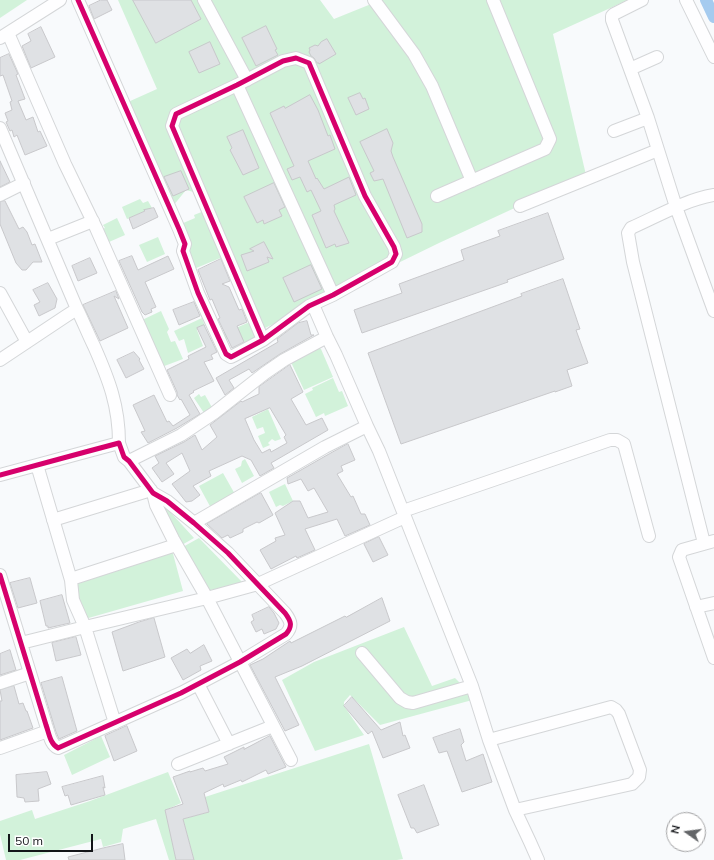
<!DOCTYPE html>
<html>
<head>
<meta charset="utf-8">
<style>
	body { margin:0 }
	#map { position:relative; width:714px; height:860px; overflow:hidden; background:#f8fafc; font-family:Mulish,sans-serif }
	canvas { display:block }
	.north { position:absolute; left:666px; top:812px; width:40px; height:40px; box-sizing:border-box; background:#fff; border:1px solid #a1a1a3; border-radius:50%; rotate:284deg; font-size:11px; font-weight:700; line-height:16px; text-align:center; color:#131519 }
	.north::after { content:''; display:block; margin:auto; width:14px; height:18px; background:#636568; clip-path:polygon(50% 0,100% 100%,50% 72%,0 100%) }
	.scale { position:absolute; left:8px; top:834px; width:85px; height:18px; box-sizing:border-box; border:2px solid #131519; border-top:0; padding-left:5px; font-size:12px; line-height:14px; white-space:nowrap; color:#131519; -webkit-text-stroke:3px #fff; paint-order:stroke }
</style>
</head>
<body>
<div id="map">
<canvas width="714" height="860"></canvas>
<div class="north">N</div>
<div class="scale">50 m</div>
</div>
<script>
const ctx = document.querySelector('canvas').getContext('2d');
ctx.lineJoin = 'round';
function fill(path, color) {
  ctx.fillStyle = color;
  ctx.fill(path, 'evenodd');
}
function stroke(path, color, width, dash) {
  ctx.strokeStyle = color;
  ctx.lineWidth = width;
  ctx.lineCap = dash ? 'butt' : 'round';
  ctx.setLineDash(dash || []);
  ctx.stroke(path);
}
fill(new Path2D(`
	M0,0H27L0,18Z
	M118,0H320L334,19L381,0H628L553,34L586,175L439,243L263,329L205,195L186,190L173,206L128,102L157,89Z
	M140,199L143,203L148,201L152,208L127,219L122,207Z
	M204,211L225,256L194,269L181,224L195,218L194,215Z
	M117,218L125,235L109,242L108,248L102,229L105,228L103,225Z
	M158,237L165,254L147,262L139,245Z
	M161,311L169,329L167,332L171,342L175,341L183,359L159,368L140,321Z
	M202,318L205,326L197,330L203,346L188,353L184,339L179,341L174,331Z
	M252,321L261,340L247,346L244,341L237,344L235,336L225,340L222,334Z
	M318,347L321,349L333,377L304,390L290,360Z
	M333,378L339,392L342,391L348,406L325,416L324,413L316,417L305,394L313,390L312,388Z
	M199,394L201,397L205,395L214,411L206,416L194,398Z
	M268,409L281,439L275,441L272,439L268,443L270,445L263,448L258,436L265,433L263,427L257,429L252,417Z
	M245,459L254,476L242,483L235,469L241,466L242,461Z
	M223,473L236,496L212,510L199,486Z
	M285,484L293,501L283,506L280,505L276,507L269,492Z
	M159,504H163L194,538L180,546Z
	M199,538L243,583L206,591L181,548Z
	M172,550L183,591L85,619L71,581Z
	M404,627L432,686L455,678L476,699L380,725L350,695L344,702V706L364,735L315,751L282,680L314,662Z
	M101,736L110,757L72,775L64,755Z
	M369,744L403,859L397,860H194L183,819L209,812L205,797Z
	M168,772L181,803L166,810L176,860H169L156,819L123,829L121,842L103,847L101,839L20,860H6L0,834V821L32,810L35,819L90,801Z`), '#d2f2da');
stroke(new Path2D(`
	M706,0L714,17`), '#a5cbef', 12);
const building = new Path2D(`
	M101,0H107L112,10L94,19L89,6Z
	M133,0H191L201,19L156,43Z
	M266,26L277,49L275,50L278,55L256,66L242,38Z
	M41,27L55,57L31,68L22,46L31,41L28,34Z
	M327,39L336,54L319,64V63H317L314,58L311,56L309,52L310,50L309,48L315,45L318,46L321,42Z
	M210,42L220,64L199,73L189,52Z
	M9,54L18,74L16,75L25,99L18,101L26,120L33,117L38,132L40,131L47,146L25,155L17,135L14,137L12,130L10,131L6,122L8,121L5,113L12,110L10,102L12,101L3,75L0,76V58Z
	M360,93L363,99L365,98L369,109L356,115L348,98Z
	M310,95L318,110L328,136L330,135L335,149L308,161L316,179L317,178L324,189L349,177L356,195L334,205L335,209L334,211L349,243L336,247L335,244L326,248L312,215L321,211L311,190L307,192L300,177L292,180L287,169L294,166L270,113L284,106L285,108Z
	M387,129L393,143L391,151L393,157L422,224V232L407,238L383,179L374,181L370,173L374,171L360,142Z
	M243,130L259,168L243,175L230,150L232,148L227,137Z
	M0,161L10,182L0,187Z
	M181,171L189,189L173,196L164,177Z
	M274,183L285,207L279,210L282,216L264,224L263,220L257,223L244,197Z
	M5,201L19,229L23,227L27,232L32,245L35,244L42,262H33L26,270H22L16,263L0,224V202Z
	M154,208L158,217L133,229L129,218L145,211L144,210Z
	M548,213L564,259L507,280L508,282L362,333L354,310L402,293L399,284L464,260L461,250L500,236L498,231Z
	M264,242L273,259L267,257L269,262L247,271L241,255L254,251L250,249Z
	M132,256L138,270L168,256L174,269L145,282L156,307L151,309L152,312L145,315L142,312L119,261Z
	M90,258L97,273L78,281L72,266Z
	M221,259L230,281L222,284L229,287L239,310L242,309L247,322L237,326L244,342L232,348L218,319L220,318L212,299L210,300L198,270Z
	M311,265L322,289L294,302L283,278Z
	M563,279L580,329L576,330L588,363L567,370L572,386L555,392V391L401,444L368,353L522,296L521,294Z
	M48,283L57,299L55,308L39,316L34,305L40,302L33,290Z
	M116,291L119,299L114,296L128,328L100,341L83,305Z
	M194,302L200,316L179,325L173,310Z
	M307,321L311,335H314L280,354L252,373L249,369L229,380L234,388L225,395L216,378L278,342L277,339L298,323Z
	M204,325L217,352L211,355L213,359L204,362L214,381L193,391L194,392L189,395L200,414L177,428L148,443L141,432L145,431L133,405L154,395L167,422L169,421L173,426L190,415L181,399L180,400L177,395V392L167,370L189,359L188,356L206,347L197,328Z
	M134,352L140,359L139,360L144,369L126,378L117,360Z
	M290,365L303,392L291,399L306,425L322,418L328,430L271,463L274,468L260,476L251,460L242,456L209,471L211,476L193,486L200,495L192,501L186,502L172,484L190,471L182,453L166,463L174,474L162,482L152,468L159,463L155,456L184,442L195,435L202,450L217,437L210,425L241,401L242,402L259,394V387ZM270,408L286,435L284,437L287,443L271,452L270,449L262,453L254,440L245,419Z
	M348,444L355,460L341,466L343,471L337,474L351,497L353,496L361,514H365L370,525L345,536L337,519L305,529L315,550L297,558L296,556L271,569L260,550L276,541L275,538L285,535L275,513L293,501H300L308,518L328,512L314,488L308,491L301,479L288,484L287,478L329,454Z
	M261,493L273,515L259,523L257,522L243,529V532L230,538L228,535L222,538L207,524Z
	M379,537L388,555L373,562L364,544Z
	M30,578L37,603L18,608L10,583Z
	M62,595L70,623L48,628V626H46L40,601Z
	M382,598L390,621L302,666L275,677L299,725L285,731L250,665L263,659L290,641L291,643L345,616L346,617Z
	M269,607L274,613L279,623L276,629L264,634L262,629L256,632L251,622L254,620L252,615Z
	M154,618L165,657L123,671L112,632L139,622Z
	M76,637L81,655L56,661L52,643Z
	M204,645L212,661L200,666L201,670L183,680L171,658L187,649L190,653Z
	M10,650L16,670L0,675V654Z
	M62,677L77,731L59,739L56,732L41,683Z
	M14,686L19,704L23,703L26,711H27L33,728L0,740V701H2L0,690Z
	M352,697L381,730L400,722L403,736L405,735L410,748L383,758L372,731L368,734L344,706Z
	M127,726L137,751L114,761L105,736Z
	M460,729L464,742L461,745L466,761L483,754L492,782L462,792L447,751L439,753L433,738Z
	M270,736L286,767L268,774L266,770L242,782L241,780L224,787L223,784L204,793L209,812L183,819L194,860H176L165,810L183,804L173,777L190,771V772L203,768L205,771L228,764L224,757L244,747V749Z
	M47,772L51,784L38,789L39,801L25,802L24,798L17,797L16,775Z
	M103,776L105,788L103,787L105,795L71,805L68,795L65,796L62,787Z
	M424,785L439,825L417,833L414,828H411L398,795Z
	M123,844L125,860H69L68,857L103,848Z`);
fill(building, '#dfe1e4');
stroke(building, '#c8c8cb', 1);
const minor = new Path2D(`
	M78,0L179,229L185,244L183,251L198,293L226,354L231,357L233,356L263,340L309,306L333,295L392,262L396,254L394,247L365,196L309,63L296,58L283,61L237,85L176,114L172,126L263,340
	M204,0L247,80
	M374,0L414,54L432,86L472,181
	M642,0L614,14L612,16V20L648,118L676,207L714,311
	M686,0L714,57
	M8,33L65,164L96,228L170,395
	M0,38L60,0
	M630,69L657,57
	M237,85L333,295
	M0,128L77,309
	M614,131L648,118
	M0,195L24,183
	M437,196L545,149L550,139L493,0
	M520,206L658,150
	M48,239L93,221
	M0,293L27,342
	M312,305L314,307L327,337L336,355L367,426L379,451L472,686L489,740L515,810L530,842L538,860
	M0,360L66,316L77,309C83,321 88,334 94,346C109,380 119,406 119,443
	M129,461L181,435L214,413L265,373L284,360L327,337
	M37,465L71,580L73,600L85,627L115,723
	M0,475L89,451L119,443L124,457L129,461L153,493L167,501L194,523L228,553L285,613C291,621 293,626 286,634L240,662L181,693L58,748C50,744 49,733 46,725L0,575
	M153,493L156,505L173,539L207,598L291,760
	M403,511L610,440H617L624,444L649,536
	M53,520L151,490
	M194,523L325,447L367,426
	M714,541L682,550L679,557L714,658
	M704,543L633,262L628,233L631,228C658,216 685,200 714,195
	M71,579L176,545
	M696,607L714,603
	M21,643L85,627L207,598L258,584L405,517
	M362,653L400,698L407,702L413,703L472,686
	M0,683L30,673
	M198,684L229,744
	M489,740L611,707L616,710L619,714L640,770L639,777L632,784L515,810
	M0,748L48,731
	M178,764L273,726`);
stroke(minor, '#d4d6d8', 14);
stroke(minor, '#fefeff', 12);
stroke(new Path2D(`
	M78,0L179,229L185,244L183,251L198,293L226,354L231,357L233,356L263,340L309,306L333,295L392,262L396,254L394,247L365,196L309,63L296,58L283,61L237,85L176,114L172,126L263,340
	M0,475L89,451L119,443L124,457L129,461L153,493L167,501L194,523L228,553L285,613C291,621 293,626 286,634L240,662L181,693L58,748C50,744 49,733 46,725L0,575`), '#d6006c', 5);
</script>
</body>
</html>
